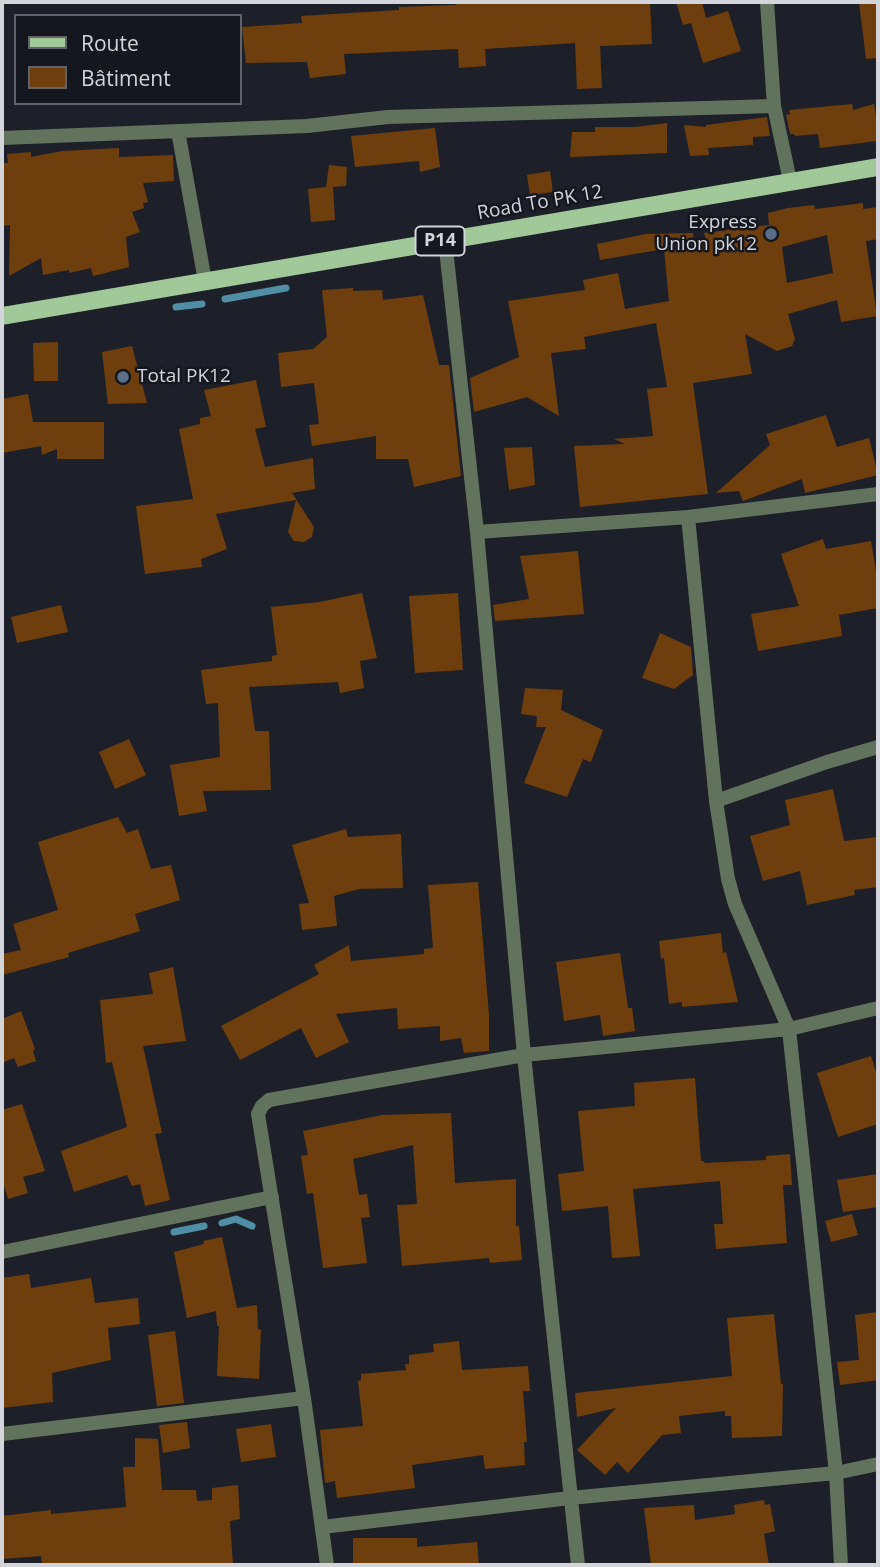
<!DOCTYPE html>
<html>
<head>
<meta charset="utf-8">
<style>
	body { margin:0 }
	#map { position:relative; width:880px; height:1567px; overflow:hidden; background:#1e2029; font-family:"Open Sans",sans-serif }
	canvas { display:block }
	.frame { position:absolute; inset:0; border:4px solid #d3d5da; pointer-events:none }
	.legend { position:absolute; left:14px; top:14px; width:228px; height:91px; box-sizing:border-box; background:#15171f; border:2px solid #61636a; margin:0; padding:9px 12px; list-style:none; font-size:21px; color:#d3d5da }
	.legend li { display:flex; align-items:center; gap:14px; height:35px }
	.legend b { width:35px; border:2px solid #61636a }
</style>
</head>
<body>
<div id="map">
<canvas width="880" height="1567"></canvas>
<div class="frame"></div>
<ul class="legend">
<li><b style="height:9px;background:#a0c899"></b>Route</li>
<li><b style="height:19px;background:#6f3e0d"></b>Bâtiment</li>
</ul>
</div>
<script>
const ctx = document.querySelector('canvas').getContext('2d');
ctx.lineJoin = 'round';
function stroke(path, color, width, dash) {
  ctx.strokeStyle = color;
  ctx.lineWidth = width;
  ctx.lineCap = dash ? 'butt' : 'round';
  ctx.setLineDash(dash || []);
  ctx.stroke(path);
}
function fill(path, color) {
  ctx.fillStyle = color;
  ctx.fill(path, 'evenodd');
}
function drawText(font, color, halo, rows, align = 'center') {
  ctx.font = font + ' "Open Sans",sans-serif';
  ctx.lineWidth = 5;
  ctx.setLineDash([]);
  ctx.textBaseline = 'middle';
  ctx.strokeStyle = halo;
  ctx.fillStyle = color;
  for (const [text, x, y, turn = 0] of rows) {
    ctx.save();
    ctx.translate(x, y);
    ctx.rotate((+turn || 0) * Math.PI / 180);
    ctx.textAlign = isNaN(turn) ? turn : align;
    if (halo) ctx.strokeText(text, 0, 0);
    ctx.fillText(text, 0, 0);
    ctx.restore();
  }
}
stroke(new Path2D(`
	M225,299L286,288
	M176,307L202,304
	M222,1223L236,1219L252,1226
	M174,1232L204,1226`), '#4f8ea4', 7);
fill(new Path2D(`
	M456,2H650L652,44L600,46L602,88L577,89L575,43L485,49L486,66L459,68L458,49L344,54L346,74L310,78L307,62L246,63L242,27L302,23L301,16L399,10V7L456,5Z
	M676,2H702L706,18L728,11L741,51L703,63L691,23L683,25Z
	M859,2H878V58L866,59Z
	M852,104L853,110L874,104L878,130L877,141L820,148L818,134L795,136L794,134H790L786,115L790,114L789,110Z
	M767,117L770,136L753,137V145L708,148L709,155L690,156L684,125L706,127V125Z
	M667,123V153L570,157L572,132H595V127H635Z
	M435,128L440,167L420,172L419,161L355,167L351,136Z
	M119,148V157L173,155V159L174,181L143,183L148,202L143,203L144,208L132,212L140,232L126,237L129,267L93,276L91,268L69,273V270L43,275L41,258L9,276L10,225L2,226V163H8L7,154L31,152V157L62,151Z
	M329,165L347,167L346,186L333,187L335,220L311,222L308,189L326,187Z
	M550,171L553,192L530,195L527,175Z
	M863,203V209L878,207V239L866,241L877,316L841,322L837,300L788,314L795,339L792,346L777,351L745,334L752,374L693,383L708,494L580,507L574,446L625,444L614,439L653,436L647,389L667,387L656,323L584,337L586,349L551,353L559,416L527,397L474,412L470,378L519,357L508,301L585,290L583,280L618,273L625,309L669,301L664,249L600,260L597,244L646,234L693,233L694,242L706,240L704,233L769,225L768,213L788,208L814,205L815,209ZM827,235L833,273L787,283L782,247Z
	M353,288V291L382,290L383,300L423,295L439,365H449L461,476L414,487L408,459H376V436L312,446L309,425L319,424L314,383L281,387L278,353L313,349L327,337L322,290Z
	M58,342V381H34L33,343Z
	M132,346L147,403L108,404L102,352Z
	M256,380L266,427L255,429L265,467L313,458L315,489L292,493L314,527L312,537L304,542L294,541L288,532L296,500L216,514L227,549L201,559L202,567L145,574L136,506L193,499L179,429L200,424V418L211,416L204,390Z
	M28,394L33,422H104V459H57V449L42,455L41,446L2,453V399Z
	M826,415L837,447L869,438L878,475L805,493L802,479L743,501L739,491L716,493L770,445L766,434Z
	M532,447L535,485L509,490L504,448Z
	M823,539L826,549L871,541L878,583V608L839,615L842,636L758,651L751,614L799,606L781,554Z
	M578,551L584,614L495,621L493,605L529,599L520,556Z
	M362,593L377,658L360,661L364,688L340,693L338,682L249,687L255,731H269L271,790L203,791L207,811L179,816L170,765L220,757L218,703L206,704L201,670L272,661V656L277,655L271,607L320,602Z
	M458,593L463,670L415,673L409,596Z
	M61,605L68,632L17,643L11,617Z
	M660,633L691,647L693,675L674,689L642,678Z
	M525,688L563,690L561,710L603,730L591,762L583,759L567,797L524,783L546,727H536L537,716L521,714Z
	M129,739L146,775L115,789L99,752Z
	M833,789L844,841L878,837V887L854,890L855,895L807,905L800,871L763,881L750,836L790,825L785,800Z
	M118,817L127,833L138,829L151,869L171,865L180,900L135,914L140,931L68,953L69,957L2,975V954L21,950L13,924L58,910L38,842Z
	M346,829L348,837L401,834L403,888L359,889L334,896L337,926L302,930L299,904L309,903L292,845Z
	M478,882L489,1015V1051L464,1053L461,1038L440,1041V1026L398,1029L397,1008L336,1014L349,1042L316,1058L301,1028L240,1060L221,1026L319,974L314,965L349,945L351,961L424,954V949L433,948L428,885Z
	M721,933L723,953L726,952L738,1002L682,1007V1002L669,1004L664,958L661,959L659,941Z
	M620,953L628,1008H632L635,1031L603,1036L600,1015L564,1021L556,962Z
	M173,967L186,1041L143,1046L162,1133L155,1134L170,1200L145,1206L140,1184L132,1186L127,1175L74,1192L61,1151L127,1127L112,1062L106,1063L100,1000L153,994L149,973Z
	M21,1011L35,1049L33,1051L36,1061L18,1067L14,1058L2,1063V1019Z
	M871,1056L878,1079V1124L838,1137L817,1073Z
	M695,1078L701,1161H704L705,1163L766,1160V1156L790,1154L792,1185H783L787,1243L716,1249L714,1224H723L720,1181L633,1189L640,1256L612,1258L608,1206L562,1211L558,1174L584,1171L578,1111L635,1106L634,1083Z
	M22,1104L45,1171L23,1177L28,1193L8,1199L2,1179V1110Z
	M451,1113L455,1183L516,1179V1226H519L522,1260L490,1263L489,1258L402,1266L397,1205L417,1204L413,1145L353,1159L359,1195L367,1194L370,1217L361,1218L367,1263L323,1268L313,1193L307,1194L301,1156L308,1155L303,1131L382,1115Z
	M878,1174V1207L843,1212L837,1180Z
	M852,1214L858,1235L831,1242L825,1221Z
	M222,1237L237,1308L257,1305L258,1329L261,1330L259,1379L217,1376L219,1326H217L216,1311L187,1318L174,1252L204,1244L203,1241Z
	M29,1274L31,1288L91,1278L95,1303L138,1298L140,1324L108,1328L111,1360L52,1373L53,1402L2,1408V1278Z
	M878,1312V1380L840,1385L837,1362L859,1360L855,1315Z
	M774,1314L781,1384H783L782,1436L732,1438L731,1416H725V1411L679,1416L681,1433L662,1435L628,1473L617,1462L605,1475L577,1450L616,1408L577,1417L575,1393L732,1376L727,1318Z
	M175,1331L184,1403L157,1406L148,1335Z
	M459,1341L462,1370L528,1366L530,1391H523L527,1442H524L525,1465L485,1469L483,1455L412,1465L415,1488L337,1498L335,1481L325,1483L320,1430L363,1426L358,1381L361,1380V1374L406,1370L405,1364H409V1355L434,1352L433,1344Z
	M187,1422L190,1448L163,1453L159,1425Z
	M271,1424L276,1457L241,1462L236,1429Z
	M135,1438L158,1439L162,1490H196L197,1501L212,1500V1488L238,1485L240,1519L230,1521L233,1565H42L41,1556L2,1559V1516L51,1510V1514L126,1507L123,1467H135Z
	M764,1500L765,1505L770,1504L775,1531L764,1534L769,1565H651L644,1508L694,1505L695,1520L735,1514L734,1505Z
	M353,1538H417V1547L477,1542L479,1565H353Z`), '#6f3e0d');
stroke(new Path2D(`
	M767,2L774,106
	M178,131L205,281
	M2,138L307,126L388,117L774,106L790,181
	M445,240L477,532L524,1055L578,1565
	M477,532L688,517L878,494
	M716,801L827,762L878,747
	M2,1252L272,1197
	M2,1434L304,1398
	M322,1527L570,1498L836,1473L878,1464
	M327,1565L304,1398L258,1114L262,1106L269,1100L524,1055L789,1029L735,904L728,879L716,801L688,517
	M841,1565L836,1473L789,1029L878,1008`), '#61735d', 14);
stroke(new Path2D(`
	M2,316L878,167`), '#a0c899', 18);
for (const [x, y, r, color] of [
	[771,234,7,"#5c6f8a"],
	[123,377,7,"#5c6f8a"]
]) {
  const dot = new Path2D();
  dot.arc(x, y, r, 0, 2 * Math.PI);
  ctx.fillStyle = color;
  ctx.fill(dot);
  stroke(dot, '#15171f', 2.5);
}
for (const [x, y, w] of [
	[440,241,49]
]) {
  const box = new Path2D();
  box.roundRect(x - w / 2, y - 14.5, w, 29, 5);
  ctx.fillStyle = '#15171f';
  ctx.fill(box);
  stroke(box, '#d3d5da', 2);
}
drawText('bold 18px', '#d3d5da', null, [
	["P14",440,241]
]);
drawText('19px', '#d3d5da', '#15171f', [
	["Road To PK 12",540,203,-10]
]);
drawText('19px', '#d3d5da', '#15171f', [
	["Express",757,223],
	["Union pk12",757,245],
	["Total PK12",137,377,"left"]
], 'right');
</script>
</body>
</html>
